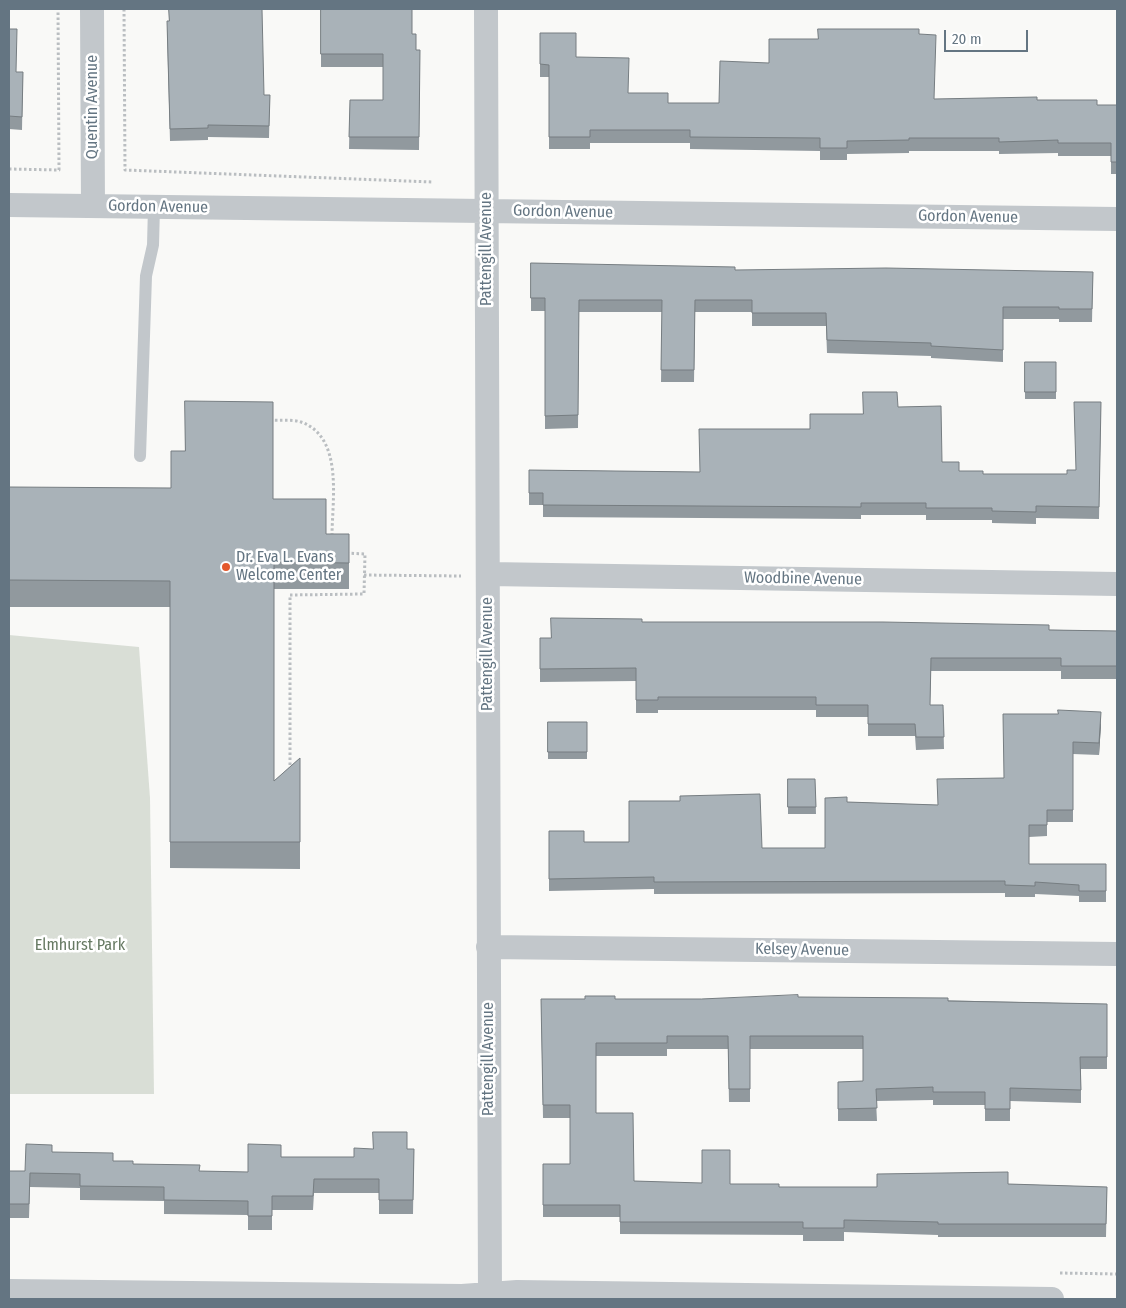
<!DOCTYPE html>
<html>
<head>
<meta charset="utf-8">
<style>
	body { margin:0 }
	#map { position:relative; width:1126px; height:1308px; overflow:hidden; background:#f9f9f7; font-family:"Fira Sans Condensed",sans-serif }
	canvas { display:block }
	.frame { position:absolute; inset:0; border:10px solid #647582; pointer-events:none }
	.scale { position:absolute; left:944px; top:30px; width:84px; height:22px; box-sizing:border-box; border:2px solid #647582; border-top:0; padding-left:6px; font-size:15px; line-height:18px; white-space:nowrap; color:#647582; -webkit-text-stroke:4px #fff; paint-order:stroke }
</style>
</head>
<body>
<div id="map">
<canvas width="1126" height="1308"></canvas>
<div class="frame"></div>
<div class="scale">20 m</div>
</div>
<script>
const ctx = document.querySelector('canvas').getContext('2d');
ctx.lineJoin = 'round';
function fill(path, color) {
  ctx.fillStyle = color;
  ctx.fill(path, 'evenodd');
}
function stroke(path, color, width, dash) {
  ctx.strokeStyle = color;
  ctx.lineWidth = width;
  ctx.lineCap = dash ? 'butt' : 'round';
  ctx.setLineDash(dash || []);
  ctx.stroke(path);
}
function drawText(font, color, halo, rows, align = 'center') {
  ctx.font = font + ' "Fira Sans Condensed",sans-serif';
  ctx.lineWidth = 5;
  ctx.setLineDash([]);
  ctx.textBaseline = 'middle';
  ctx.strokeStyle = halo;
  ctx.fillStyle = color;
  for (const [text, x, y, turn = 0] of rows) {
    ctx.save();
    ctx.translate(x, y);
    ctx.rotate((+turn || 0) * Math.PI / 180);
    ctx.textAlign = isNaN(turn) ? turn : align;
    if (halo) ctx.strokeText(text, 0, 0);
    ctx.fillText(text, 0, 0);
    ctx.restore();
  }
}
fill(new Path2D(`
	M9,635L139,647L150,798L154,1094H9Z`), '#d9ded6');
stroke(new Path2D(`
	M124,9L125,170L432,182
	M9,169L59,170L58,9
	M270,420C279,421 292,419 301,422C344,437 332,501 332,536
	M364,575L461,576
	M290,770V595L364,594L365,554L346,553
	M1060,1273L1117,1274`), '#babec1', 3, [2.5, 2.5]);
stroke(new Path2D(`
	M140,456L146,276L153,245L154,207`), '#c2c7cb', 12);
stroke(new Path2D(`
	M92,9L93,206
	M486,9L490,1299
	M9,205L1117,219
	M489,574L1117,584
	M488,947L1117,954
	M9,1291L462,1296L517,1292L1052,1299`), '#c2c7cb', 24);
fill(new Path2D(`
	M321,9L412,34L416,50H420L419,150L349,149L350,100H383V67H321Z
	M169,21L264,95H270L269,138L208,137V140L170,141L167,33Z
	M9,29L16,72H23L22,130L9,129Z
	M919,34L934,99L1037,100L1097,105H1117V174H1111V156H1058V153L999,154V151H909V153L847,154V160H820V151L690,149V143H590V149H549V77H540V64L576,57L628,93L668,103H719L769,63L818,39Z
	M531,263L735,270L1093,272L1092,322H1059V319H1003V362L931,358V356L827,353L826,326H752V312H695L694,382H661L662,312H579L578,428L545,429V311H531Z
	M1025,362H1056V399H1025Z
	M1101,402L1099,519L1036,518V524L992,523V520H926V515H861V519L543,517V505H529V470L700,472L810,429L863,414L898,407L942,462L959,471L983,474H1067L1076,470Z
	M9,487L273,499L326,534H349V589H274V781L300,758V869L170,868V607H9Z
	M642,622L1117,631V679H1061V671H931L930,705H943L944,749L916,750L915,736H868V717H816V710H658V713H636V681L540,682V638H551Z
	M548,722H587V759H548Z
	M1101,724L1099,755L1073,754V822H1047V836L1029,837V864H1106V902H1079V896L1035,894V897H1005V893L654,894V889L549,891V831L584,842L762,848H825L847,802L938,805L1004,778Z
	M788,779H815L816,814H788Z
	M798,997L1107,1004V1069H1081V1103L1010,1101V1121H985V1105H933V1100L876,1101L877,1121H838V1082L863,1081V1049H750V1102H729L728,1049H667V1056H596V1113L634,1181L779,1187H877L1008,1184L1107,1187L1106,1237H938V1235L844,1232V1241H803V1235L620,1234V1217H543V1164H570V1118H543L541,999H701Z
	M407,1149H414L413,1214H379V1193H314L313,1210H272V1230H248V1215L164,1214V1201L80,1200V1188L30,1187L29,1218H9V1171H25L52,1152L133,1164L200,1171L248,1172L281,1157H354Z`), '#91999e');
fill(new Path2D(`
	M1101,712V724L1099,755V743Z`), '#767d81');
const building = new Path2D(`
	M169,9H262L264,95H270L269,126L208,125V128L170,129L167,21H169Z
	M321,9H412V34H416V50H420L419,137H349L350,100H383V54H321Z
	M9,29H17L16,72H23L22,117L9,116Z
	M818,29H919V34L936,35L934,99L1037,97V100H1097V105H1117V162H1111V143H1058V140L999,142V138H909V140L847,141V148H820V138L690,137V130H590V137H549V65L540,64V33H576V57L629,58L628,93H668V103H719L720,61L769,63V39H818Z
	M531,263L735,267V270L886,268L1093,272L1092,309H1059V307H1003V350L931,346V343L827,340L826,313H752V300H695L694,370H661L662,300H579L578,415L545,416V298H531Z
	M1025,362H1056V392H1025Z
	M863,392H897L898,407L941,406L942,462H959V471H983V474H1067V470H1076L1074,402H1101L1099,507L1036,506V512L992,511V508H926V503H861V507L543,505V493H529V470L700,472L699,429H810V414H863Z
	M185,401L273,402V499H326V534H349V563L274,562V781L300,758V842H170V581L9,580V487L171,488V451H185Z
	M551,618L642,619V622H883L1049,625V630L1117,631V666H1061V658H931L930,705H943L944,737H916L915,724H868V705H816V697H658V700H636V668L540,669V638H551Z
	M1058,710L1101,712L1099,743L1073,742V810H1047V825H1029V864H1106V891H1079V885L1035,882V886L1005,885V881L654,882V877L549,879V831H584V842H629V801H680V796L760,794L762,848H825V798L847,797V802L938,805L937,779L1004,778L1003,714H1058Z
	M548,722H587V752H548Z
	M788,779H815L816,807H788Z
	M798,995V997L948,998V1001L1107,1004V1057H1080L1081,1090L1010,1088V1109H985V1092H933V1087L876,1089L877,1108L838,1109V1082L863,1081V1036H750V1089H729L728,1036H667V1043H596V1113H633L634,1181L702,1183V1150H730V1184H779V1187H877V1174L1008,1172V1184L1107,1187L1106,1224H938V1222L844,1220V1228H803V1222H620V1205H543V1164H570V1105H543L541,999H585V996H615V999H701Z
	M373,1132H407V1149H414L413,1200H379V1179H314L313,1196H272V1216H248V1201L164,1200V1187L80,1186V1174L30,1173L29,1204H9V1171H25L26,1144L52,1145V1152L113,1153V1161H133V1164L200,1165L199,1171L248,1172V1144L281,1145V1157H354V1148L373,1149Z`);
fill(building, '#a9b2b8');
stroke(building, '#767d81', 1);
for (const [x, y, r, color] of [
	[226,567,5,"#e4582c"]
]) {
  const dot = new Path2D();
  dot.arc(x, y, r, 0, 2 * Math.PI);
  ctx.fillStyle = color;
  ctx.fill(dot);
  stroke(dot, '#fff', 2);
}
drawText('16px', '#647582', '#fff', [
	["Quentin Avenue",93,107,-90],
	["Gordon Avenue",158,207,1],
	["Gordon Avenue",563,212,1],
	["Gordon Avenue",968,217,1],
	["Pattengill Avenue",487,249,-90],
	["Woodbine Avenue",803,579,1],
	["Pattengill Avenue",488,654,-90],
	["Kelsey Avenue",802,950,1],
	["Pattengill Avenue",489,1059,-90]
]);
drawText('16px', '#647582', '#fff', [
	["Dr. Eva L. Evans",236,558],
	["Welcome Center",236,576]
], 'left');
drawText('16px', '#677a63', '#fff', [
	["Elmhurst Park",80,946]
]);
</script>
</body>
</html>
